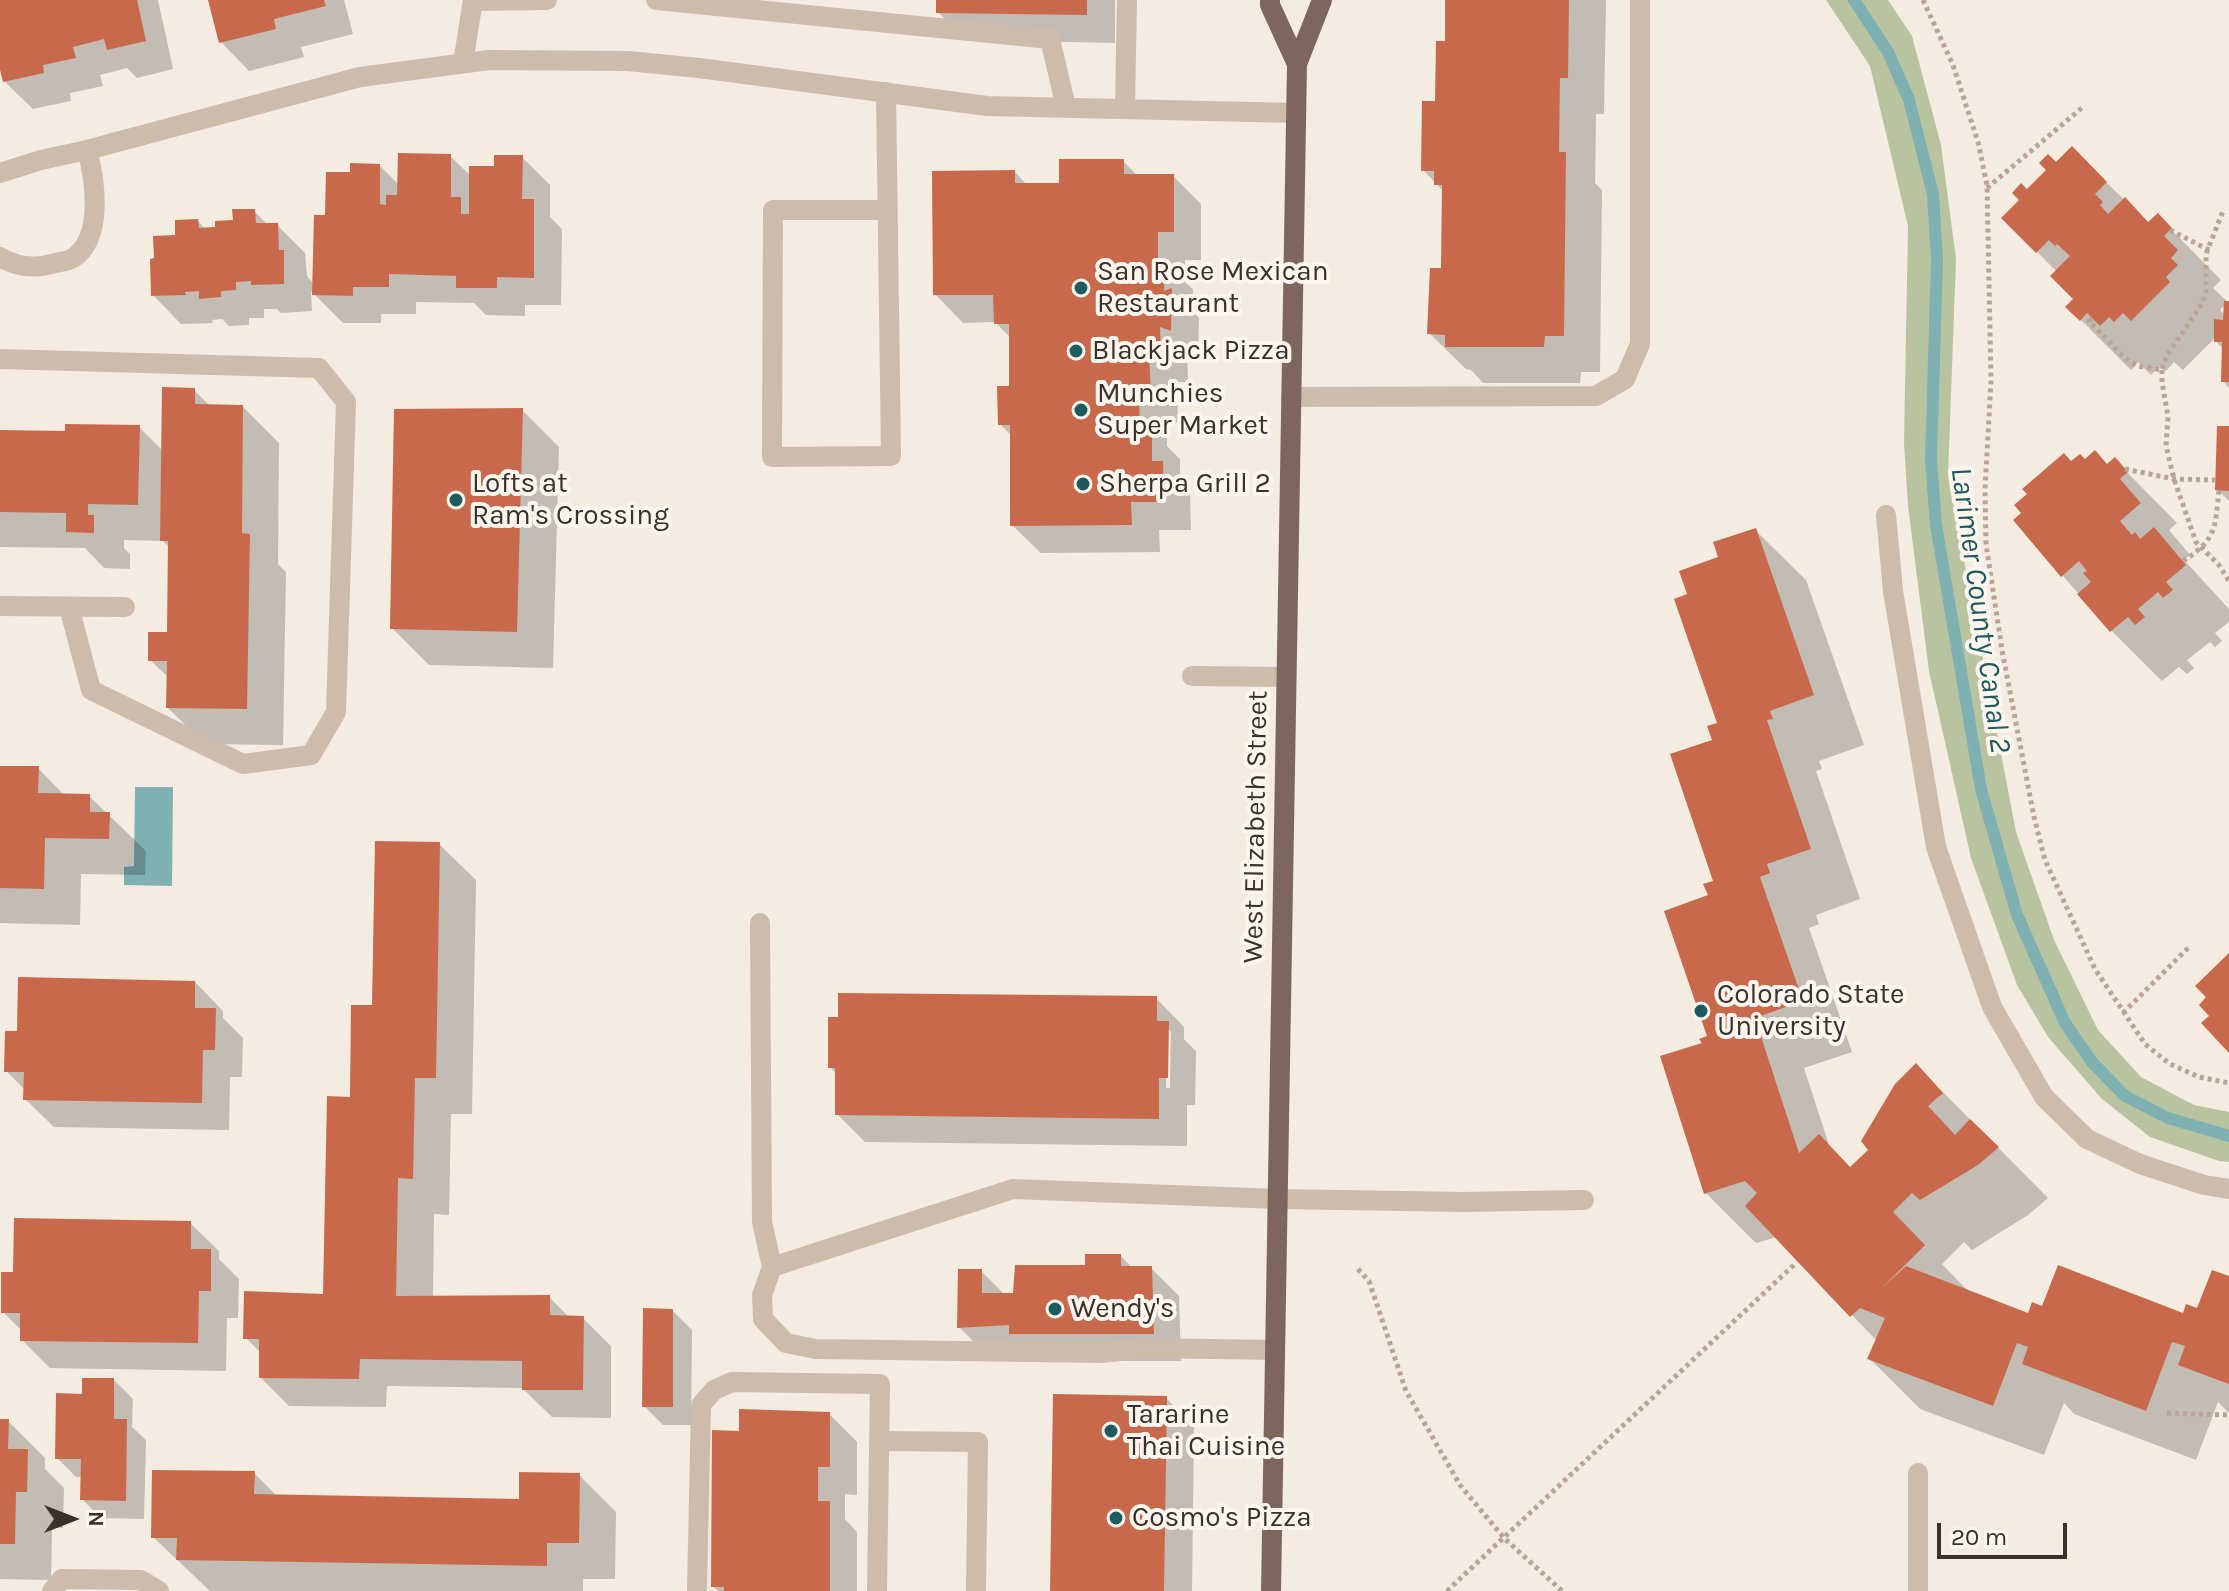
<!DOCTYPE html>
<html>
<head>
<meta charset="utf-8">
<style>
	body { margin:0 }
	#map { position:relative; width:2229px; height:1591px; overflow:hidden; background:#f4ebe1; font-family:Karla,sans-serif }
	canvas { display:block }
	.north { position:absolute; left:32px; top:1479px; width:80px; height:80px; -webkit-text-stroke:6px #fbf5ee; paint-order:stroke; rotate:90deg; font-size:22px; font-weight:700; line-height:32px; text-align:center; color:#3b302b }
	.north::after { content:''; display:block; margin:auto; width:28px; height:36px; background:#3b302b; clip-path:polygon(50% 0,100% 100%,50% 72%,0 100%) }
	.scale { position:absolute; left:1937px; top:1523px; width:130px; height:36px; box-sizing:border-box; border:4px solid #3b302b; border-top:0; padding-left:10px; font-size:24px; line-height:28px; white-space:nowrap; color:#3b302b; -webkit-text-stroke:6px #fbf5ee; paint-order:stroke }
</style>
</head>
<body>
<div id="map">
<canvas width="2229" height="1591"></canvas>
<div class="north">N</div>
<div class="scale">20 m</div>
</div>
<script>
const ctx = document.querySelector('canvas').getContext('2d');
ctx.lineJoin = 'round';
function fill(path, color) {
  ctx.fillStyle = color;
  ctx.fill(path, 'evenodd');
}
function stroke(path, color, width, dash) {
  ctx.strokeStyle = color;
  ctx.lineWidth = width;
  ctx.lineCap = dash ? 'butt' : 'round';
  ctx.setLineDash(dash || []);
  ctx.stroke(path);
}
function drawText(font, color, halo, rows, align = 'center') {
  ctx.font = font + ' Karla,sans-serif';
  ctx.lineWidth = 8;
  ctx.setLineDash([]);
  ctx.textBaseline = 'middle';
  ctx.strokeStyle = halo;
  ctx.fillStyle = color;
  for (const [text, x, y, turn = 0] of rows) {
    ctx.save();
    ctx.translate(x, y);
    ctx.rotate((+turn || 0) * Math.PI / 180);
    ctx.textAlign = isNaN(turn) ? turn : align;
    if (halo) ctx.strokeText(text, 0, 0);
    ctx.fillText(text, 0, 0);
    ctx.restore();
  }
}
fill(new Path2D(`
	M1826,0H1888L1912,36L1941,145L1956,259L1948,476L2016,832L2054,940L2098,1030L2141,1077L2194,1105L2229,1112V1162L2219,1161L2150,1137L2102,1099L2048,1037L2017,985L1971,858L1929,671L1908,506L1904,443L1908,226L1870,66Z`), '#b8c4a0');
fill(new Path2D(`
	M135,787H173L172,886L124,885V867L134,866Z`), '#7fb0b2');
fill(new Path2D(`
	M9,0H158L173,69L137,78L127,68L100,75L103,86L70,93L71,101L33,109L4,81L0,61V2Z
	M210,0H344L353,34L301,47L304,57L249,71L221,42Z
	M938,0H1115V43L966,40L938,12Z
	M1447,0H1606L1604,114H1596L1595,183L1602,190L1600,372H1581L1580,383H1483L1471,370L1466,369L1429,333L1443,270L1444,192L1423,170L1437,103L1447,42Z
	M2072,149L2149,224L2158,216L2221,280L2213,288L2229,303V388L2223,381L2224,350L2216,341V337L2183,370L2174,362L2166,371L2160,366L2151,375L2138,362L2131,370L2068,307L2076,299L2057,272L2004,218L2027,192ZM2226,304L2225,315L2220,310Z
	M450,156L471,176L522,157L550,185V217L562,229L561,305H525V316L486,315L474,303L416,302V314H381V323H343L311,291L312,311L281,313L277,309H264V318H249V325L229,326L222,319L212,320L213,323L181,324L153,295L177,237L198,221L206,230L235,222L254,211L268,225H277L305,253L307,276L314,284L327,218L352,174L380,166L399,185Z
	M1123,161L1138,176H1173L1201,204V260H1185V282L1193,289L1192,311L1199,318L1198,358L1187,353L1188,382H1177L1178,422L1167,425V446L1180,459V481L1190,492L1191,530H1159L1160,552L1041,553L1012,525V436L1000,424L1011,388V338L995,322L963,323L935,294L1015,172L1027,185H1061Z
	M194,390L210,406L243,407L279,443L278,564L286,572L283,745L205,744L168,708L169,678L150,660L169,634L170,548L163,541L124,540V548L130,554V569L104,568L85,548L0,547V432L67,433L139,427L164,452Z
	M522,410L559,447L553,668L429,665L392,628Z
	M2229,428V505V501L2217,489Z
	M2115,460L2177,523L2169,530L2190,555L2184,560L2229,609V622L2215,633L2222,641L2215,647L2210,642L2187,660L2194,668L2187,674L2179,667L2162,681L2112,631L2062,575L2071,464L2085,462L2108,466Z
	M1755,530L1806,580L1864,745L1819,761L1822,769L1816,771L1860,899L1816,915L1819,924L1809,928L1852,1052L1804,1068L1830,1148L1851,1169L1871,1150L1916,1065L2048,1198L2028,1215L1972,1250L1964,1242L1942,1264L1970,1293L2029,1316L2043,1308L2184,1316L2198,1311L2229,1278V1413L2218,1402L2196,1460L2074,1414L2064,1403L2044,1455L1920,1409L1869,1358L1877,1341L1777,1237L1756,1243L1706,1193L1705,1044L1709,1038L1710,896L1716,882L1714,741L1720,724L1689,595L1721,558Z
	M0,768H38L64,795L89,796L146,851L145,875L81,874L80,925L0,923Z
	M439,844L476,880L472,1114H451L449,1215L434,1214L433,1298L549,1297L569,1317L583,1318L611,1346V1418L552,1417L522,1388L387,1386L386,1407L289,1406L261,1378V1353L246,1338L325,1296L352,1099L374,1007Z
	M195,982L223,1011V1018L243,1038L242,1077H230L229,1130L54,1127L25,1099L26,1091L6,1071Z
	M1156,998L1184,1027V1039L1196,1051L1195,1105H1187V1146L865,1142L837,1114V1075L830,1067ZM1167,1028L1171,1032L1170,1088H1166Z
	M190,1223L219,1251V1259L239,1279L238,1318H227L226,1371L50,1368L22,1340V1331L3,1312L15,1274Z
	M1121,1256L1132,1268H1151L1179,1296L1181,1361H1039L987,1355L959,1327L981,1271L1005,1295H1015L1087,1267Z
	M673,1311L692,1330L691,1425H663L644,1406Z
	M114,1380L133,1399L132,1427L146,1440L144,1519L101,1518L82,1499V1477H76L57,1458L83,1396Z
	M1166,1398L1194,1426L1192,1591H1052Z
	M829,1414L857,1442V1495L845,1494V1519L857,1532V1591H718L713,1586L741,1433Z
	M0,1421H8L45,1458V1469L64,1488L63,1528H52L51,1580L0,1579Z
	M254,1473L278,1497L521,1501L579,1475L616,1512L615,1579H583V1591H210L153,1537Z`), '#0003');
stroke(new Path2D(`
	M1854,0L1888,52L1909,100L1933,194L1937,260L1931,460L1936,525L1981,789L2017,915L2065,1023L2092,1062L2125,1096L2168,1118L2229,1136`), '#7fb0b2', 12);
fill(new Path2D(`
	M0,0H137L146,41L107,50L104,39L73,47L76,58L43,65L44,73L3,82L0,70Z
	M208,0H324L326,6L274,19L276,29L219,43Z
	M936,0H1087V15L936,13Z
	M1445,0H1569L1568,78H1560L1559,152H1566L1564,336H1545L1544,347H1445V335L1427,334L1430,268H1441L1442,185H1434V171H1421L1422,101H1435L1436,41H1445Z
	M2072,146L2107,182L2095,194L2103,202L2100,205L2108,214L2125,197L2148,222L2158,213L2172,228L2164,236L2178,250L2171,258L2178,265L2166,277L2170,282L2131,321L2123,313L2114,322L2109,317L2100,326L2087,313L2080,321L2065,307L2073,299L2050,276L2070,256L2057,244L2055,246L2049,240L2036,253L2001,218L2019,200L2012,193L2021,183L2027,189L2046,170L2039,163L2048,154L2056,162Z
	M398,153L451,154V197H461V214H469V166H494V155H523L522,199H534V278L497,277V288H456V276L389,274V287H353V296L312,295L314,215H325L326,172H350V163L380,164V204L386,205V195H397Z
	M1059,159H1124V174H1174V232H1158V259H1165L1164,291L1172,288L1171,331L1160,327L1161,354H1149L1151,394L1139,397L1140,432L1152,429V461H1163L1164,502H1131L1132,525L1010,526V425H998L997,386H1009V324H994L993,295H933L932,171L1015,170V183H1059Z
	M232,209H255L256,223H278L279,250H284V284L251,285V281L236,282V290L221,291V297L199,299V291L185,292L186,295L151,296L150,259L154,258L153,236L175,235V220L198,219L199,228L215,227V221L233,220Z
	M2224,301H2229V382H2221L2222,342H2214V319L2223,320Z
	M162,387L195,388V404L243,405L242,533L250,534L247,709L166,708L167,661H148V632H167L168,541H160Z
	M523,408L517,632L390,629L394,409Z
	M65,424L140,425L138,505L88,504V515H94V533L66,532V513L0,512V430L65,431Z
	M2217,426H2229V491L2215,490Z
	M2095,450L2107,464L2115,457L2128,472L2120,479L2141,503L2120,521L2132,535L2135,532L2140,539L2154,527L2186,565L2166,582L2173,590L2163,598L2158,592L2138,609L2145,617L2135,625L2128,617L2110,632L2077,594L2091,582L2083,573L2087,571L2079,561L2061,577L2013,520L2021,513L2014,505L2027,494L2022,489L2064,453L2071,461L2080,454L2085,459Z
	M1756,528L1814,695L1770,711L1773,719L1767,720L1811,849L1767,864L1770,873L1760,877L1803,1001L1755,1018L1799,1153L1819,1134L1850,1167L1868,1150L1861,1141L1895,1084L1916,1063L1943,1093L1928,1106L1955,1135L1970,1119L1999,1147L1978,1165L1920,1200L1912,1193L1893,1212L1925,1245L1881,1289L1906,1266L2028,1313L2032,1302L2042,1306L2058,1265L2183,1313L2186,1304L2197,1308L2212,1270L2229,1276V1384L2178,1365L2185,1346L2172,1342L2146,1411L2022,1364L2028,1347L2017,1343L1993,1406L1867,1359L1885,1318L1860,1308L1850,1317L1745,1206L1757,1193L1745,1181L1704,1194L1660,1056L1702,1043L1699,1039L1707,1036L1664,911L1708,895L1703,884L1713,881L1670,754L1712,740L1707,726L1717,723L1674,599L1687,594L1679,571L1718,557L1713,542Z
	M0,766H39L38,793L90,794V812H110L109,839L45,838L44,889L0,888Z
	M375,841L440,842L436,1078H415L413,1179L398,1178L396,1296L550,1295V1315L584,1316L583,1390H522V1361L360,1359L359,1379L259,1378V1339H243L244,1291L323,1294L327,1096L350,1097L351,1005H372Z
	M2229,953V1053L2201,1023L2209,1016L2199,1005L2206,997L2195,986Z
	M18,977L195,981V1008H216L215,1050H203L202,1103L23,1100L24,1072H4L5,1031H17Z
	M838,993L1157,996V1021H1169L1168,1078H1159V1119L835,1115V1068H828V1017H838Z
	M14,1218L191,1221V1249H211V1291H199L198,1343L20,1341V1313H1V1272H13Z
	M1085,1254H1121V1266H1152L1154,1334H1009V1325L957,1328L958,1269H982V1293H1013L1015,1265H1085Z
	M643,1308L673,1309V1407H642Z
	M82,1378H114V1419H127L126,1501L80,1500L81,1459H55L56,1393L82,1394Z
	M1053,1394L1167,1396L1164,1591H1050Z
	M739,1409L830,1412V1467H818V1501H830V1591H724V1587H711L712,1430L739,1431Z
	M0,1419H9L8,1449H28L27,1492H16L15,1544H0Z
	M152,1470L255,1471L254,1494L519,1499V1472L580,1473L579,1543H547V1566L176,1560L177,1538H151Z`), '#c8694b');
stroke(new Path2D(`
	M1923,0L1953,65L1978,142L1987,185L1991,381L1985,489L1986,544L2002,650L2034,817L2045,860L2095,969L2145,1044L2170,1064L2199,1077L2229,1083
	M1987,188L2083,107
	M2170,230L2209,250
	M2092,319L2089,321L2126,359L2138,366L2162,370L2166,357L2203,302L2206,291V254L2223,211
	M2162,370V382L2168,417L2166,446L2174,479L2196,542L2219,565L2229,581
	M2125,469L2174,479L2215,480
	M2183,561C2217,539 2215,528 2219,490
	M2123,1013L2189,947
	M1358,1269L1369,1281L1406,1391L1460,1485L1504,1538L1562,1591
	M2167,1413L2229,1415
	M1447,1591L1797,1262`), '#b9a596', 5, [4, 4]);
stroke(new Path2D(`
	M656,0L1050,39L1066,107
	M473,1L547,0
	M463,63L473,0
	M886,92L891,456L772,457L773,210H888
	M1125,109L1127,0
	M87,150L360,77L489,60L628,61L699,68L987,106L1296,113
	M0,173L41,160L87,150C95,179 104,238 73,258C69,261 60,262 55,263C36,269 17,267 0,257
	M0,359L319,368L346,402L336,712L311,755L243,764L91,690L69,607
	M1291,397L1596,396L1625,379L1640,344V0
	M1886,515L1893,591L1936,847L1992,1007L2044,1097L2087,1139L2140,1164L2204,1185L2229,1189
	M0,606L125,607
	M1192,676L1286,677
	M760,923L762,1222L772,1267
	M1275,1350L1147,1348L1101,1353L816,1349L786,1343L763,1319L762,1295L772,1267L1013,1189L1278,1199L1463,1202L1584,1200
	M879,1441L978,1442L976,1591
	M1918,1473V1591
	M52,1591L62,1579L141,1580L159,1591
	M697,1591L701,1405L714,1390L732,1382L880,1384L877,1591`), '#cdbbac', 20);
stroke(new Path2D(`
	M1270,0V5L1297,64
	M1271,1591L1297,64L1322,0`), '#7d675c', 20);
for (const [x, y, r, color] of [
	[1081,288,8,"#1f5a5e"],
	[1076,351,8,"#1f5a5e"],
	[1081,410,8,"#1f5a5e"],
	[1083,484,8,"#1f5a5e"],
	[456,500,8,"#1f5a5e"],
	[1701,1011,8,"#1f5a5e"],
	[1055,1309,8,"#1f5a5e"],
	[1111,1431,8,"#1f5a5e"],
	[1116,1518,8,"#1f5a5e"]
]) {
  const dot = new Path2D();
  dot.arc(x, y, r, 0, 2 * Math.PI);
  ctx.fillStyle = color;
  ctx.fill(dot);
  stroke(dot, '#fbf5ee', 3);
}
drawText('28px', '#3b302b', '#fbf5ee', [
	["San Rose Mexican",1097,272],
	["Restaurant",1097,304],
	["Blackjack Pizza",1092,351],
	["Munchies",1097,394],
	["Super Market",1097,426],
	["Lofts at",472,484],
	["Ram's Crossing",472,516],
	["Sherpa Grill 2",1099,484],
	["Colorado State",1717,995],
	["University",1717,1027],
	["Wendy's",1071,1309],
	["Tararine",1127,1415],
	["Thai Cuisine",1127,1447],
	["Cosmo's Pizza",1132,1518]
], 'left');
drawText('28px', '#3b302b', '#fbf5ee', [
	["West Elizabeth Street",1256,827,-89]
]);
drawText('italic 30px', '#1f5a5e', '#fbf5ee', [
	["Larimer County Canal 2",1980,610,82]
]);
</script>
</body>
</html>
